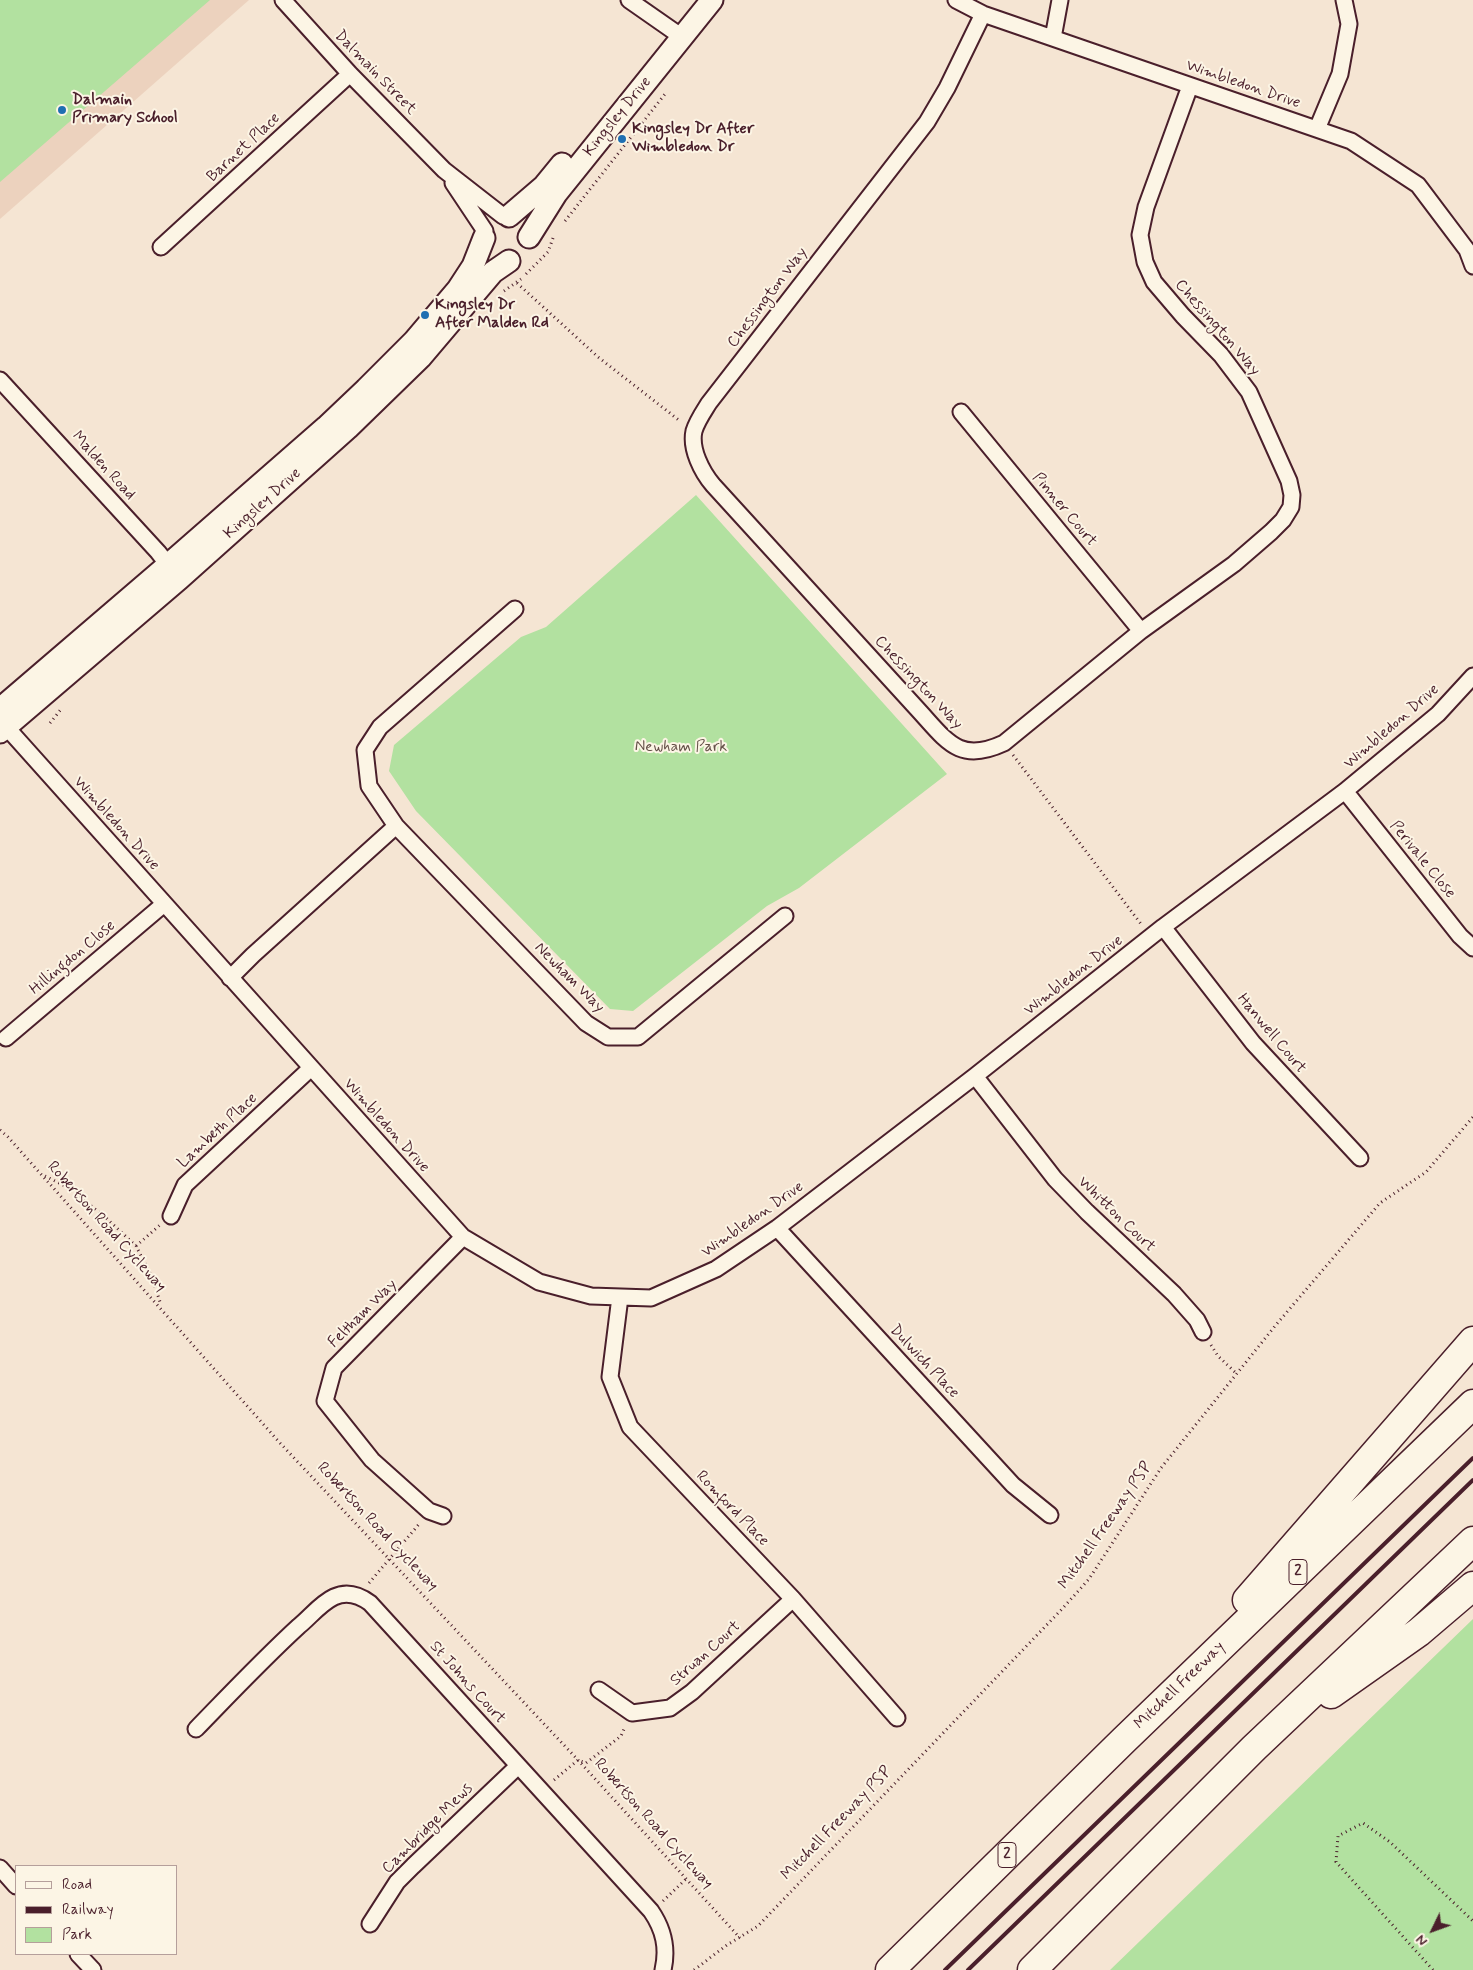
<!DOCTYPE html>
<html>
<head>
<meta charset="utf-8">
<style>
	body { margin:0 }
	#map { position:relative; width:1473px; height:1970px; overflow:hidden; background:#f5e5d3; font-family:Mynerve,sans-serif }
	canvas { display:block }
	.legend { position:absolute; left:15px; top:1865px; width:162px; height:90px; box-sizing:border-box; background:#fcf5e5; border:1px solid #b59f9b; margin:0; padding:6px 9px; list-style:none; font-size:15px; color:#4a1f2b }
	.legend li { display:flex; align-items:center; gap:10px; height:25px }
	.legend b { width:25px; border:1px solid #b59f9b }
	.north { position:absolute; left:1408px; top:1905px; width:50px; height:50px; -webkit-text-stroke:4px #fcf5e5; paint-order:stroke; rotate:228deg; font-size:14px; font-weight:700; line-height:20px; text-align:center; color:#4a1f2b }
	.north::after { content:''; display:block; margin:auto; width:18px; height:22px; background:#4a1f2b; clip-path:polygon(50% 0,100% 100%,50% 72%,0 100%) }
</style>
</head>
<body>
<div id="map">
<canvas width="1473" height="1970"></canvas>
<ul class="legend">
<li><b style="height:6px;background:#fcf5e5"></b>Road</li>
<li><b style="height:6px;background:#4a1f2b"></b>Railway</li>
<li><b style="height:14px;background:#b2e1a0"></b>Park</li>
</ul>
<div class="north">N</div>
</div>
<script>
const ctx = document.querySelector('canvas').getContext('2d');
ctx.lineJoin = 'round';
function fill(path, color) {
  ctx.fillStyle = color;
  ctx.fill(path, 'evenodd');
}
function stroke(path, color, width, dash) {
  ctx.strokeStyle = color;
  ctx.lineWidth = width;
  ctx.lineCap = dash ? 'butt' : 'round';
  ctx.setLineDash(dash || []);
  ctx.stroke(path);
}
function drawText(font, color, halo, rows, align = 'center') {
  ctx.font = font + ' Mynerve,sans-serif';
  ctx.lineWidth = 4;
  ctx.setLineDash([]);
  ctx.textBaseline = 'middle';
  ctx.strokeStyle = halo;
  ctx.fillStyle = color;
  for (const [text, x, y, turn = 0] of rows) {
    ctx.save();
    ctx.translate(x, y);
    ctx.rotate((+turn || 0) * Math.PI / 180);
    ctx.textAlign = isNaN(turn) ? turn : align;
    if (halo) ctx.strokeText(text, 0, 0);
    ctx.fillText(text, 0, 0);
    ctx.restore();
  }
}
fill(new Path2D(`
	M0,0H249L0,219Z`), '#ecd2be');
fill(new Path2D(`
	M0,0H210L0,182Z
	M696,495L947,774L799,888L767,906L633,1011L610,1009L416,811L389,771L394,745L521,637L546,627Z
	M1473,1619V1970H1110Z`), '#b2e1a0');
const minor = new Path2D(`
	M283,0L350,74L444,170L503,216
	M629,0L682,37
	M956,0L983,14L1351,141L1418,185L1467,250L1473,266
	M983,14L947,88L927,122L709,403C704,411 697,421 694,431C690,449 702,472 713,485L921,713C948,743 961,763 1004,743L1141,631L1234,564L1271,532L1283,520L1291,507L1292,495L1289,481L1249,392L1221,355L1183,316L1154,282L1145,262L1140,235L1146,207L1190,86
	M1053,38L1060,0
	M1317,129L1340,74L1349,24L1344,0
	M453,183L485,231
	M161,247L350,74
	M0,380L158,552L173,571
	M961,412L1141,631
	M515,609L380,727L365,750L369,786L396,826L586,1023L608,1037H638L785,916
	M1,721L463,1237L539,1282L591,1296L651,1298L716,1269L777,1228L975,1076L1163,927L1345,791L1438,714L1473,676
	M1345,791L1460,936L1473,948
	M1163,927L1253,1043L1360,1158
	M230,978L253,955L396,826
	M6,1038L164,904
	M975,1076L1055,1179L1087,1212L1174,1294L1197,1320L1203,1332
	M171,1216L185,1185L311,1068
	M777,1228L1013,1485L1050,1515
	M620,1297L610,1377L630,1427L793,1599L897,1718
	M443,1516L429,1511L372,1460L325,1401L334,1368L463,1237
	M599,1690L632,1713L670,1708L692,1692L793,1599
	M196,1729C230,1694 263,1659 299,1626C310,1617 321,1603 334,1597C347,1591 359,1595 370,1603L651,1911C664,1930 668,1948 663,1970
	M0,1868L16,1886
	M370,1924L397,1882L413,1866L518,1766
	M78,1954L93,1970`);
const secondary = new Path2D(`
	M509,216L544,186L562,164
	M529,237L556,194L712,0
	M0,709L168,565L326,427L366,389L414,341L458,289L473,266L484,238
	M0,732L179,579L348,428L421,357L493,272L509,261`);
const motorway = new Path2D(`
	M1247,1600L1473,1341
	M1331,1694L1419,1632L1473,1586
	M890,1970L1124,1740L1473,1404
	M1032,1970L1254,1748L1473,1541`);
stroke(minor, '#4a1f2b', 19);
stroke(secondary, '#4a1f2b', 25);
stroke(motorway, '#4a1f2b', 31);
stroke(new Path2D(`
	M565,221L665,94
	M526,274L548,252L553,238
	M517,283L598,357L680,421
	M504,291L521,279
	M50,723L62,708
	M1013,755L1141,924
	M0,1130L8,1137L280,1443L578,1760L740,1938
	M45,1176L65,1186L103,1215L136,1246L152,1277L161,1305
	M136,1246L160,1225
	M1211,1345L1218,1356L1237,1374
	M369,1583L420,1523
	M554,1780L578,1760L586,1763L621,1736L625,1727
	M663,1901L686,1879
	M694,1970L727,1945L758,1926L1063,1608L1089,1579L1161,1468L1275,1326L1380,1203L1426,1172L1473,1117
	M1433,1970L1336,1862L1338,1836L1363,1823L1390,1842L1473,1921`), '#4a1f2b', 3, [1, 4]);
stroke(minor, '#fcf5e5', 15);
stroke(secondary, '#fcf5e5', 21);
stroke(motorway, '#fcf5e5', 28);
stroke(new Path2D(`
	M945,1970L1473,1458
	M968,1970L1473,1480`), '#4a1f2b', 4);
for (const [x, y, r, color] of [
	[62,110,5,"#1f6fb2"],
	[622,139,5,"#1f6fb2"],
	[425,315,5,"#1f6fb2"]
]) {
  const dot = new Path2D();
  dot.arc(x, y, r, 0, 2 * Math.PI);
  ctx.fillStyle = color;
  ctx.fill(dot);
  stroke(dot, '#fcf5e5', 2);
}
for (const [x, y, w] of [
	[1298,1572,18],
	[1007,1855,18]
]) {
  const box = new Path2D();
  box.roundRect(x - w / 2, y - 12.5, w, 25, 4);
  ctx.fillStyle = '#fcf5e5';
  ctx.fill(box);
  stroke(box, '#4a1f2b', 1);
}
drawText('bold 15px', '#4a1f2b', null, [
	["2",1298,1572],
	["2",1007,1855]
]);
drawText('16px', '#4a1f2b', '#fcf5e5', [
	["Dalmain Street",375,73,46],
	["Wimbledon Drive",1243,85,19],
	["Kingsley Drive",618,117,-51],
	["Barnet Place",244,148,-43],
	["Chessington Way",768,298,-53],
	["Chessington Way",1217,328,49],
	["Malden Road",103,466,48],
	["Kingsley Drive",263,504,-42],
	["Pinner Court",1064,510,50],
	["Chessington Way",918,683,47],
	["Wimbledon Drive",1392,727,-41],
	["Wimbledon Drive",116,824,48],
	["Perivale Close",1422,860,51],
	["Hillingdon Close",73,958,-40],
	["Wimbledon Drive",1074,976,-38],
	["Newham Way",569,978,45],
	["Hanwell Court",1271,1034,50],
	["Wimbledon Drive",386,1126,48],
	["Lambeth Place",218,1131,-43],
	["Whitton Court",1116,1215,44],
	["Wimbledon Drive",753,1220,-35],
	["Robertson Road Cycleway",106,1227,48],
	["Feltham Way",363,1314,-45],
	["Dulwich Place",924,1362,47],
	["Romford Place",732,1509,46],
	["Mitchell Freeway PSP",1106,1526,-55],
	["Robertson Road Cycleway",377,1527,47],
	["Struan Court",706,1654,-42],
	["St Johns Court",467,1683,48],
	["Mitchell Freeway",1180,1686,-44],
	["Robertson Road Cycleway",653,1824,48],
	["Mitchell Freeway PSP",837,1824,-46],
	["Cambridge Mews",428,1829,-45]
]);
drawText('bold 16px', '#4a1f2b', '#fcf5e5', [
	["Dalmain",72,101],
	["Primary School",72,119],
	["Kingsley Dr After",632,130],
	["Wimbledon Dr",632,148],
	["Kingsley Dr",435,306],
	["After Malden Rd",435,324]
], 'left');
drawText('16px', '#645048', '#fcf5e5', [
	["Newham Park",681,748]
]);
</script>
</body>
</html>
